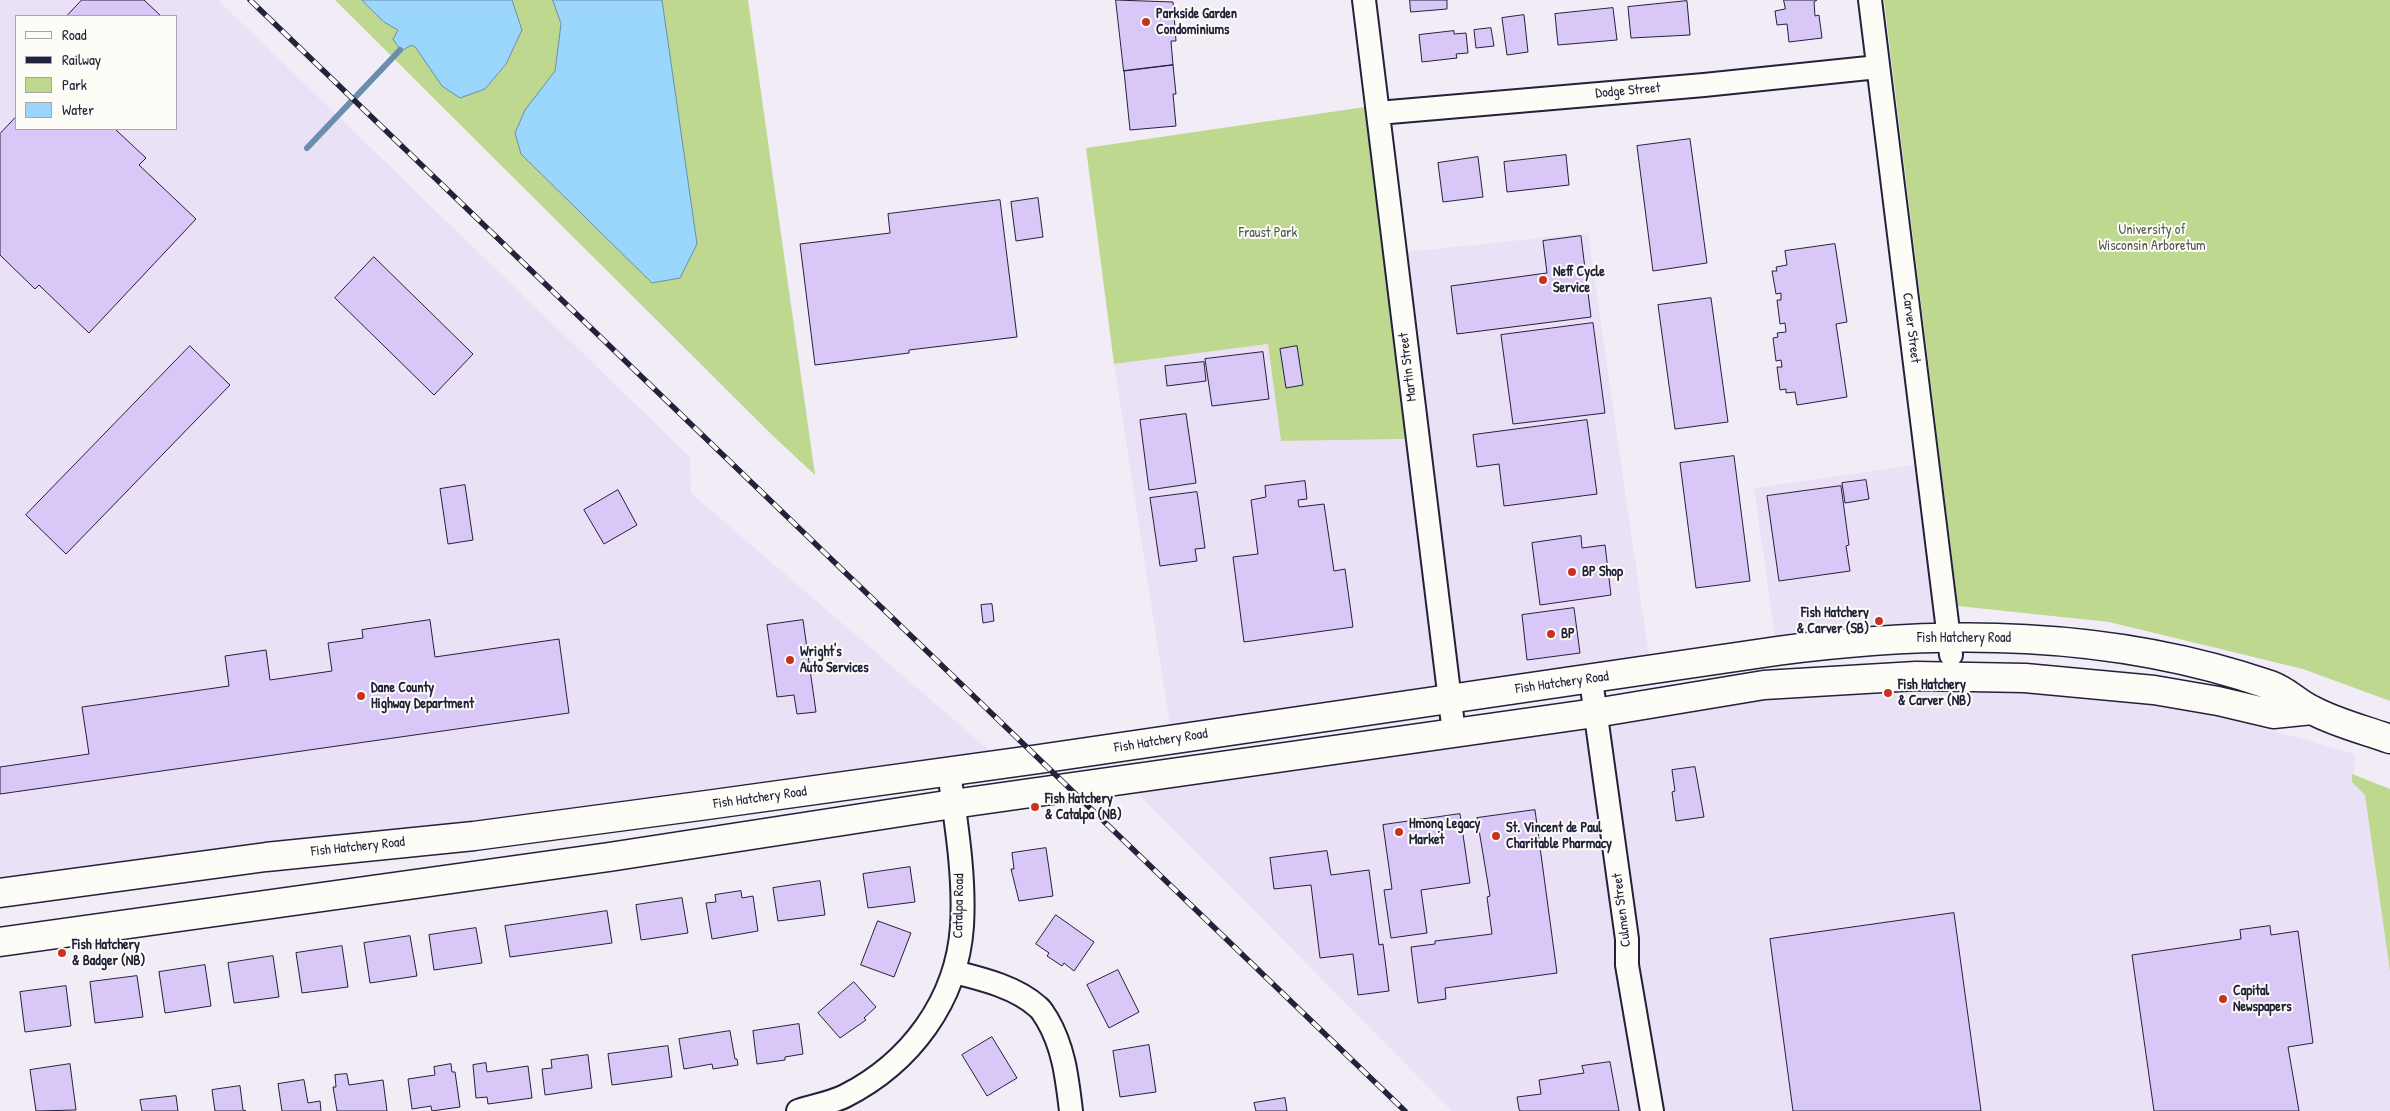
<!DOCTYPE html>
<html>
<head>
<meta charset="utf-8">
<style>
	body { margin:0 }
	#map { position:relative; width:2390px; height:1111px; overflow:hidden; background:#f2ecf7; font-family:"Patrick Hand",sans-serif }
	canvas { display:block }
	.legend { position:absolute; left:15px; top:15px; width:162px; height:115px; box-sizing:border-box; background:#fdfcf7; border:1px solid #a5a5ac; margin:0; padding:6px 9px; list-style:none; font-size:15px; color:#22223b }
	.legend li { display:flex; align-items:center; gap:10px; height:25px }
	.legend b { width:25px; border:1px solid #a5a5ac }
</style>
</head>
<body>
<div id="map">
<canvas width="2390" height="1111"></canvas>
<ul class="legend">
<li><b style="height:6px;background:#fdfcf7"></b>Road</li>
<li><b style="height:6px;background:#22223b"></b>Railway</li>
<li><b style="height:14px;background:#bed88f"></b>Park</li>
<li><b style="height:14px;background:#9bd6fc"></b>Water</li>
</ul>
</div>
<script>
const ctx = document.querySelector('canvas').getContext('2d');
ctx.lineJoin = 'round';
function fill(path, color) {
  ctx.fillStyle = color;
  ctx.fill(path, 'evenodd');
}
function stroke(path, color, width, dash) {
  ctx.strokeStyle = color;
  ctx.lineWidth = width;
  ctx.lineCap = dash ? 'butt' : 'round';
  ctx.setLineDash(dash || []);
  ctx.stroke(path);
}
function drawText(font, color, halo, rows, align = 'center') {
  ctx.font = font + ' "Patrick Hand",sans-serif';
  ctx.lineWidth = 4;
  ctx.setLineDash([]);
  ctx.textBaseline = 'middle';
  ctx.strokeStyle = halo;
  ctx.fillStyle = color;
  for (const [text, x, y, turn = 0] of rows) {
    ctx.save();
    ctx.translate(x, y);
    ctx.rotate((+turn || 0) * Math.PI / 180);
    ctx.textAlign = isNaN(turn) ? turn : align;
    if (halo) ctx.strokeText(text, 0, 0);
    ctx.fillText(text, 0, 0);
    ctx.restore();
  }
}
fill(new Path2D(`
	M0,0H218L690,457L691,493L1004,763L0,893ZM16,16H176V129H16Z
	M1588,233L1651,671L1172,739L1114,364L1268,344L1281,441L1427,439L1407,252Z
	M1928,463L1949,637L1777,651L1754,488Z
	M1866,680L2246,708L2252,725L2356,754L2352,782L2365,794L2390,972V1111H1452L1125,780Z`), '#eae1f7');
fill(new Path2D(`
	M335,0H748L815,475L771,434Z
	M1884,0H2390V701L2303,669L2109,622L1958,606Z
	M1365,107L1405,439L1281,441L1268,344L1114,364L1086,148Z
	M2352,774L2390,789V972L2365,795L2352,782Z`), '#bed88f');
const water = new Path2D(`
	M362,0H512L522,30L506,64L485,89L460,98L442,86L416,48L412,45L401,51L393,39L398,30L384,22Z
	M553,0H662L697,244L680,278L652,283L521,154L515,133L525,110L555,71L561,24Z`);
fill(water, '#9bd6fc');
stroke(water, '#6b8eaf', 1);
stroke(new Path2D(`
	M307,148L400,50`), '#6b8eaf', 6);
const building = new Path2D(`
	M82,0H144L161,16H67Z
	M1116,0L1173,2L1176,41H1171L1173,65L1124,71Z
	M1410,0H1447V9L1411,12Z
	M1784,0H1817L1814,2L1815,16L1819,15L1822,38L1789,42L1787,24L1777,25L1775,11L1785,9Z
	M1687,1L1690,35L1631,38L1628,7Z
	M1613,8L1617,40L1558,45L1555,14Z
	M1524,15L1528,52L1507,55L1502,18Z
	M1491,28L1494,46L1476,48L1474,30Z
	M1454,31V34L1466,33L1468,53L1456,54L1457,58L1422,62L1419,35Z
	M1173,65L1176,94H1173L1176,126L1130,130L1124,71Z
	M16,117V129H115L146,158L139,165L196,219L89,333L39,285L35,289L0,255V134Z
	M1690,139L1707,263L1653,271L1637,146Z
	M1566,155L1569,185L1507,192L1504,162Z
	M1478,157L1483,197L1443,202L1438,163Z
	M1038,198L1043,237L1016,241L1011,202Z
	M1000,200L1017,337L909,350V353L815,365L800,244L890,233L888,214Z
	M1581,236L1591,317L1457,334L1451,286L1547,273L1543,241Z
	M1835,244L1847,322L1836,324L1847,397L1797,405L1795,392L1786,393V389L1780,390L1777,367H1782L1781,360L1776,361L1773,338L1778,337L1777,333L1786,332L1785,323L1780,324L1777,300H1781V293L1776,294L1772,271H1777L1776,267L1787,265L1785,251Z
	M374,257L473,354L434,395L335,298Z
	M1711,298L1728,422L1675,429L1658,305Z
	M1593,323L1605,413L1513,424L1501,335Z
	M190,346L230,385L66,554L26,515Z
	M1297,346L1303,385L1286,388L1280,349Z
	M1263,352L1269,399L1212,406L1205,359Z
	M1204,362L1206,381L1167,386L1165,366Z
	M1186,414L1196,483L1149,490L1140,420Z
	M1587,420L1597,494L1504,506L1499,464L1477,467L1473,435Z
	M1734,456L1750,581L1696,588L1680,463Z
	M1866,480L1869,499L1845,503L1842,483Z
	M1305,481L1307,499L1298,500L1299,507L1324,504L1334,571L1345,569L1353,627L1244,642L1233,557L1258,554L1251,500L1266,497L1265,486Z
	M465,485L473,540L448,544L440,489Z
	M1841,486L1849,545L1846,546L1850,571L1779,581L1767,496Z
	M618,490L637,525L604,544L584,510Z
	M1197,492L1205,548L1195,549L1197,561L1160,566L1150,498Z
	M1581,536L1582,548L1605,545L1611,595L1540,605L1532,543Z
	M992,604L994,621L983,623L981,605Z
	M1574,608L1580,653L1527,660L1522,615Z
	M430,620L435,657L559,639L569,713L0,794V767L89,754L82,707L229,686L225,656L266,650L270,680L332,671L328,643L363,638L362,630Z
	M803,620L816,712L797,714L794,695L777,697L767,625Z
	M1695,767L1704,817L1676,821L1672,792L1675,791L1672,770Z
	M1535,810L1557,973L1445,988L1446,999L1418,1003L1411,947L1435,944V941L1492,934L1487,897L1490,896L1477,818Z
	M1460,814L1470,883L1421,890L1427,933L1391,938L1384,890L1392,889L1383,825Z
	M1046,848L1053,896L1019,901L1011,869H1014L1012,853Z
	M1327,851L1331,875L1369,870L1379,945L1383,944L1389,991L1358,995L1353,954L1320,958L1311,885L1274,889L1270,858Z
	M910,867L915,902L868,908L863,874Z
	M820,881L825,915L778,921L773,888Z
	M741,891L742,898L753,896L758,931L712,939L706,903L716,902L715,895Z
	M682,898L688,933L641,940L636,905Z
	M607,911L612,943L510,957L505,926Z
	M1954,913L1981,1111H1793L1770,939Z
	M1056,915L1094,942L1074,971L1064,963L1062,966L1047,956L1049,953L1036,944Z
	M878,921L911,933L894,977L861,965Z
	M2270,926L2271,935L2298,931L2313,1043L2288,1047L2299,1111H2154L2132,955L2241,939L2240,930Z
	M476,928L482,963L434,970L429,935Z
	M410,936L417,976L370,983L364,943Z
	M342,946L348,987L302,993L296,953Z
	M273,956L279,997L234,1003L228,963Z
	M205,965L211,1006L165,1013L159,972Z
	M1118,970L1139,1012L1109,1028L1087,985Z
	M137,976L143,1017L95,1023L90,982Z
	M854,982L876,1007L864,1018L866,1020L840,1038L818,1013Z
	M66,986L71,1026L25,1032L20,992Z
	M799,1024L803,1054L785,1057V1060L757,1064L753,1031Z
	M730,1031L735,1059H737L738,1065L713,1069L712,1064L684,1069L679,1039Z
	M992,1037L1017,1078L987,1096L962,1055Z
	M1149,1045L1156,1092L1120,1097L1113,1051Z
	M668,1046L672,1077L612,1085L608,1054Z
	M588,1055L592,1088L545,1095L542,1069L552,1068L551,1060Z
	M1610,1062L1619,1111H1520L1519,1109L1517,1097L1541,1094L1539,1080L1584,1073L1582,1066Z
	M486,1063L487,1072L528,1066L532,1098L488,1104L487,1097L476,1098L473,1065Z
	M70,1064L76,1110L36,1111L30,1070Z
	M451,1064L452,1072H455L460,1107L432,1111L431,1106L412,1109L408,1079L435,1075L434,1067Z
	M347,1074L349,1085L383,1080L387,1111H337L333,1087H336L335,1075Z
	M304,1080L308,1103L320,1101L321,1111H282L278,1084Z
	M240,1086L243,1110L246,1111H215L212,1090Z
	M176,1096L178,1111H142L140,1100Z
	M1285,1098L1287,1111H1256L1254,1103Z`);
fill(building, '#d9c7f8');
stroke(building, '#22223b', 1);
const street = new Path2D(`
	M1364,0L1454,733
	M1870,0L1951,655
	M1378,113L1704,85L1878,67
	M1591,680L1627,939V965L1652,1111
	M954,972C982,979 1016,987 1038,1007C1042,1010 1044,1015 1047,1019C1064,1048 1067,1078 1071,1111
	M798,1111C813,1106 831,1103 845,1096C910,1063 957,1001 962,926C965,875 956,823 949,772`);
const secondary = new Path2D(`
	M0,893L266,857L474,836L707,805L1039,759L1777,651C1943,629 2111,630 2270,685C2287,691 2297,703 2312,710C2336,723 2365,730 2390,739
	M0,942L609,857L953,804L1595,713L1764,685L1916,676L2025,678L2154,690L2218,701L2273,714L2312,710`);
stroke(street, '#22223b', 26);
stroke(secondary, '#22223b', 31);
stroke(street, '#fdfcf7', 22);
stroke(secondary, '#fdfcf7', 28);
const rail = new Path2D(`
	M250,0L1405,1111`);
stroke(rail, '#22223b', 5.5);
stroke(rail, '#fdfcf7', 4, [11]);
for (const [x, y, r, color] of [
	[1146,22,5,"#c8321e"],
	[1543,280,5,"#c8321e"],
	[1572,572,5,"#c8321e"],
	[1879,621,5,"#c8321e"],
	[1551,634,5,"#c8321e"],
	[790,660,5,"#c8321e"],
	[1888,693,5,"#c8321e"],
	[361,696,5,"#c8321e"],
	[1035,807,5,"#c8321e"],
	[1399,832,5,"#c8321e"],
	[1496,836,5,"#c8321e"],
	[62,953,5,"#c8321e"],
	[2223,999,5,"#c8321e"]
]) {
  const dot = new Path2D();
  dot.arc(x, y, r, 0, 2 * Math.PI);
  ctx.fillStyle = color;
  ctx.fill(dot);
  stroke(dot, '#fdfcf7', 2);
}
drawText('bold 14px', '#22223b', '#fdfcf7', [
	["Parkside Garden",1156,14],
	["Condominiums",1156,30],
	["Neff Cycle",1553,272],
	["Service",1553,288],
	["BP Shop",1582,572],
	["Fish Hatchery",1869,613,"right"],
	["& Carver (SB)",1869,629,"right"],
	["BP",1561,634],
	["Wright's",800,652],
	["Auto Services",800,668],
	["Fish Hatchery",1898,685],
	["& Carver (NB)",1898,701],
	["Dane County",371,688],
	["Highway Department",371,704],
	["Fish Hatchery",1045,799],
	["& Catalpa (NB)",1045,815],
	["Hmong Legacy",1409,824],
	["Market",1409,840],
	["St. Vincent de Paul",1506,828],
	["Charitable Pharmacy",1506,844],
	["Fish Hatchery",72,945],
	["& Badger (NB)",72,961],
	["Capital",2233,991],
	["Newspapers",2233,1007]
], 'left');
drawText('14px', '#22223b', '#fdfcf7', [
	["Dodge Street",1628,91,-5],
	["Carver Street",1911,328,83],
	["Martin Street",1408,367,-97],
	["Fish Hatchery Road",1964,638],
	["Fish Hatchery Road",1562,683,-8],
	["Fish Hatchery Road",1161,741,-9],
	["Fish Hatchery Road",760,798,-8],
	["Fish Hatchery Road",358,847,-6],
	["Catalpa Road",959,906,-89],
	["Culmen Street",1622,910,-97]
]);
drawText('14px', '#515954', '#fdfcf7', [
	["University of",2152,230],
	["Wisconsin Arboretum",2152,246],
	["Fraust Park",1268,233]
]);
</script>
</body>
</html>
